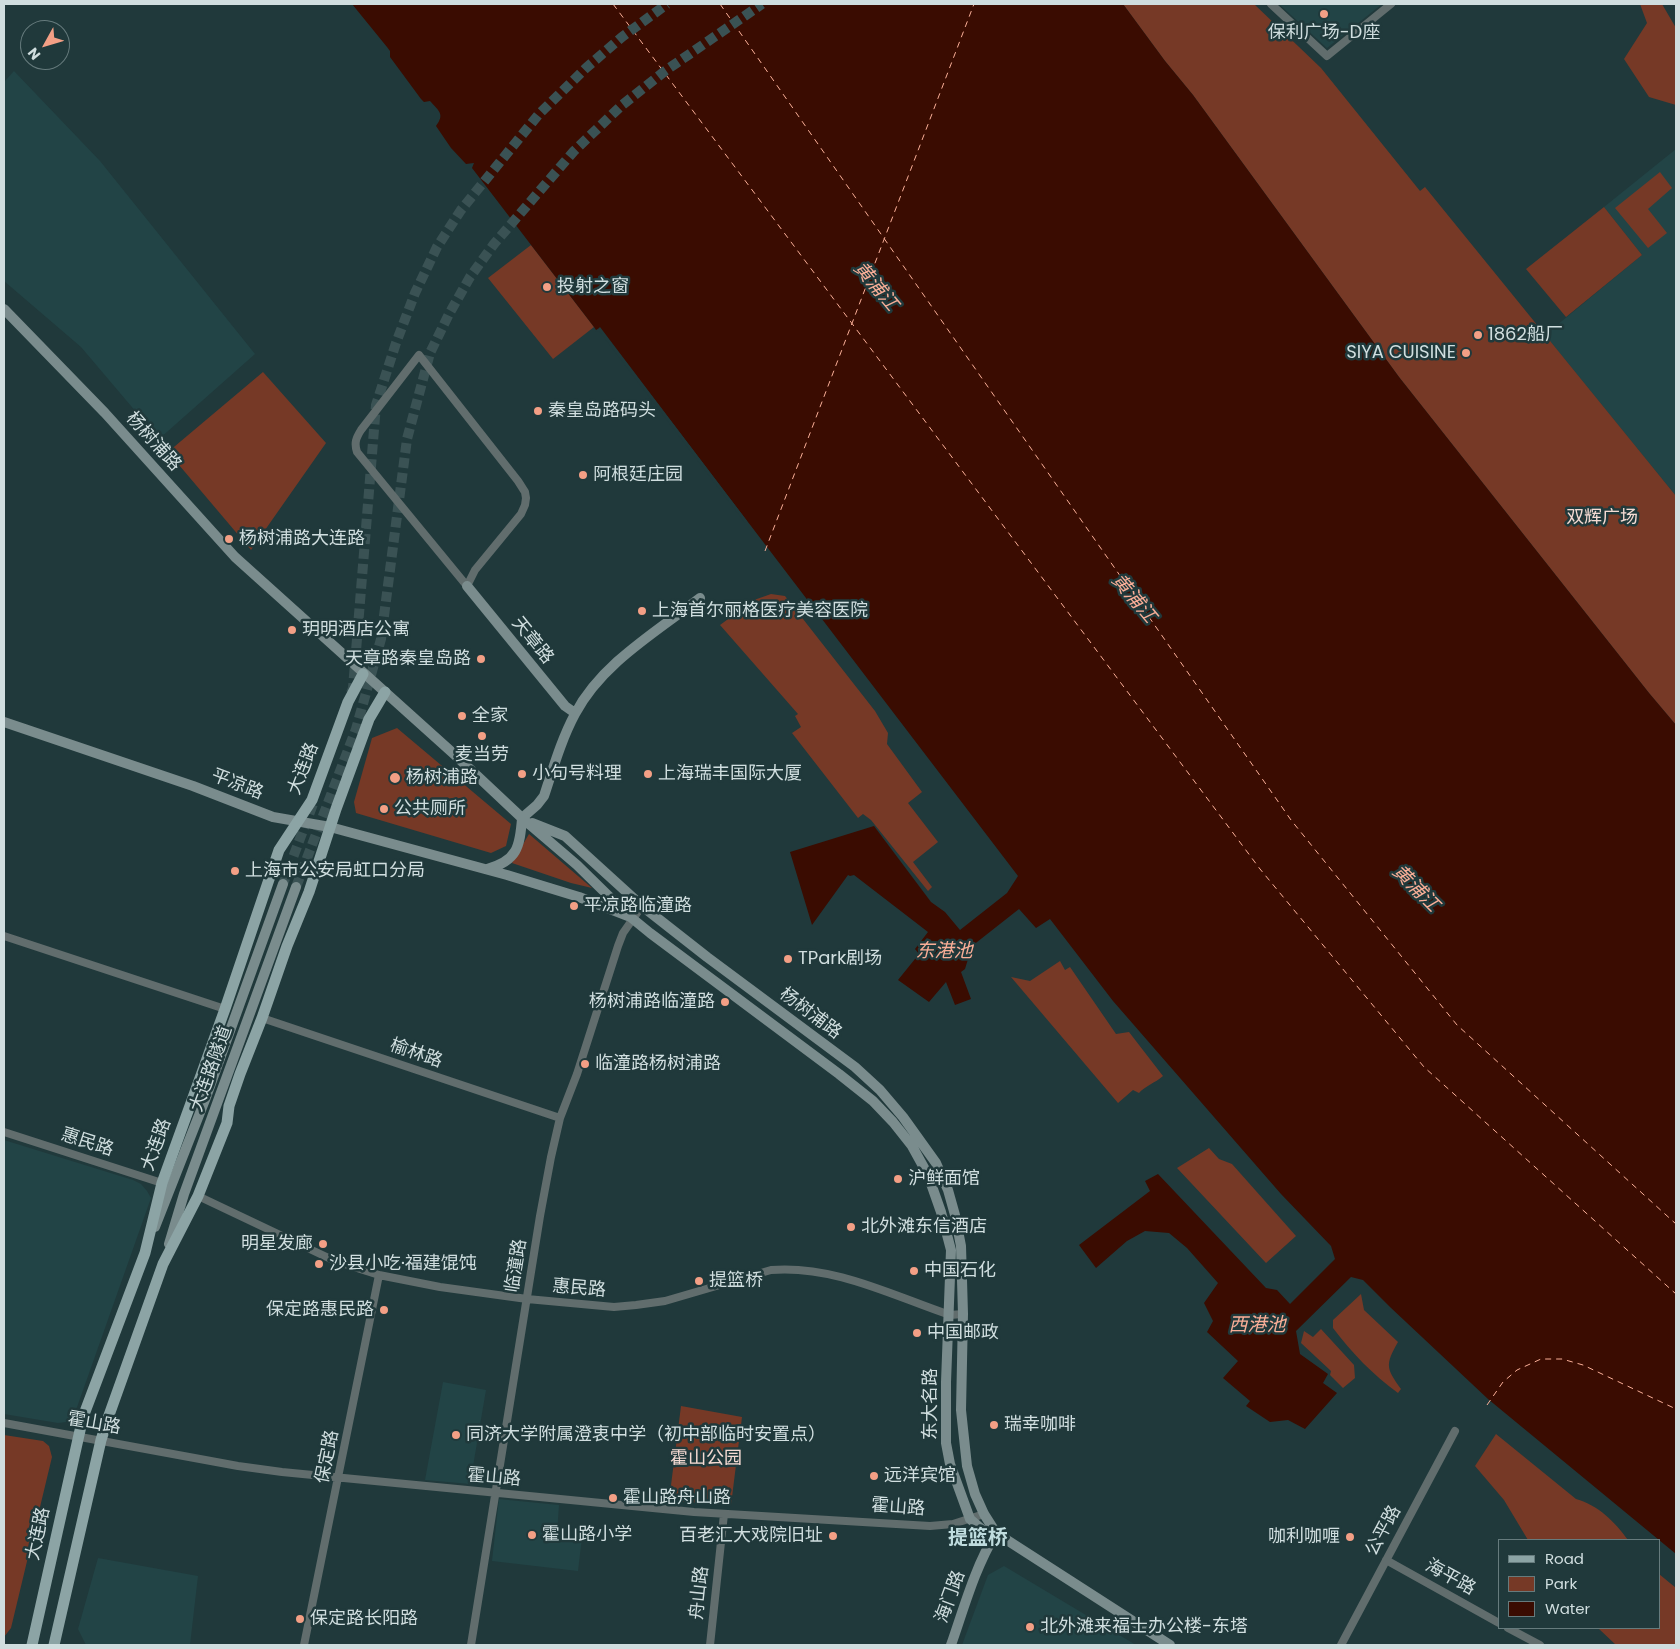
<!DOCTYPE html>
<html>
<head>
<meta charset="utf-8">
<style>
	body { margin:0 }
	#map { position:relative; width:1680px; height:1649px; overflow:hidden; background:#20393b; font-family:Poppins,sans-serif }
	canvas { display:block }
	.frame { position:absolute; inset:0; border:5px solid #d0dedf; pointer-events:none }
	.legend { position:absolute; left:1498px; top:1539px; width:162px; height:90px; box-sizing:border-box; background:#20393b; border:1px solid #667b7d; margin:0; padding:6px 9px; list-style:none; font-size:15px; color:#d0dedf }
	.legend li { display:flex; align-items:center; gap:10px; height:25px }
	.legend b { width:25px; border:1px solid #667b7d }
	.north { position:absolute; left:20px; top:20px; width:50px; height:50px; box-sizing:border-box; background:#20393b; border:1px solid #667b7d; border-radius:50%; rotate:231deg; font-size:14px; font-weight:700; line-height:20px; text-align:center; color:#d0dedf }
	.north::after { content:''; display:block; margin:auto; width:18px; height:22px; background:#f39f85; clip-path:polygon(50% 0,100% 100%,50% 72%,0 100%) }
</style>
</head>
<body>
<div id="map">
<canvas width="1680" height="1649"></canvas>
<div class="frame"></div>
<ul class="legend">
<li><b style="height:6px;background:#8ca4a5"></b>Road</li>
<li><b style="height:14px;background:#763926"></b>Park</li>
<li><b style="height:14px;background:#3a0c01"></b>Water</li>
</ul>
<div class="north">N</div>
</div>
<script>
const ctx = document.querySelector('canvas').getContext('2d');
ctx.lineJoin = 'round';
function fill(path, color) {
  ctx.fillStyle = color;
  ctx.fill(path, 'evenodd');
}
function stroke(path, color, width, dash) {
  ctx.strokeStyle = color;
  ctx.lineWidth = width;
  ctx.lineCap = dash ? 'butt' : 'round';
  ctx.setLineDash(dash || []);
  ctx.stroke(path);
}
function drawText(font, color, halo, rows, align = 'center') {
  ctx.font = font + ' Poppins,"Noto Sans SC",sans-serif';
  ctx.lineWidth = 5;
  ctx.setLineDash([]);
  ctx.textBaseline = 'middle';
  ctx.strokeStyle = halo;
  ctx.fillStyle = color;
  for (const [text, x, y, turn = 0] of rows) {
    ctx.save();
    ctx.translate(x, y);
    ctx.rotate((+turn || 0) * Math.PI / 180);
    ctx.textAlign = isNaN(turn) ? turn : align;
    if (halo) ctx.strokeText(text, 0, 0);
    ctx.fillText(text, 0, 0);
    ctx.restore();
  }
}
fill(new Path2D(`
	M1279,4H1382L1327,48Z
	M14,71L100,161L255,354L159,439L81,347L4,281V82Z
	M1676,149V496L1545,335L1642,255L1604,207Z
	M4,1140L133,1180L141,1184L147,1191L151,1198L76,1410L72,1418L66,1422L58,1423L4,1414Z
	M443,1382L486,1390L470,1484L425,1480Z
	M499,1499L559,1505L557,1534L582,1537L578,1571L492,1561Z
	M98,1558L198,1576L190,1645H86L78,1629Z
	M1004,1566L1136,1645H962L988,1575Z`), '#224446');
fill(new Path2D(`
	M1123,4H1254L1321,68L1420,191L1425,187L1676,496V725L1649,693L1399,377L1193,95L1165,61Z
	M1640,4H1662L1676,28V105L1649,97L1624,59L1647,23Z
	M1660,172L1672,188L1648,209L1667,233L1648,248L1615,208Z
	M1604,207L1642,255L1566,317L1526,269Z
	M531,245L594,327L553,359L488,278Z
	M263,372L326,443L251,550L168,452Z
	M771,594L785,596L875,711L888,733L887,744L922,792L908,803L938,842L913,862L932,887L928,891L871,820L863,814L858,818L792,733L801,727L795,716L798,714L720,625L754,600Z
	M397,728L511,824L506,846L491,853L356,813L354,802L372,738Z
	M529,834L592,888L571,883L512,863Z
	M1060,961L1065,970L1070,967L1116,1034L1129,1032L1163,1076C1155,1083 1145,1086 1139,1093L1133,1090L1118,1103L1011,977L1030,981Z
	M1209,1148L1219,1159L1232,1164L1296,1236L1266,1263L1177,1168Z
	M1361,1294L1364,1310L1398,1342C1385,1365 1386,1368 1401,1389L1398,1393C1373,1375 1352,1353 1333,1328V1320Z
	M1321,1329L1354,1365L1355,1378L1343,1388L1330,1375L1331,1371L1301,1343L1304,1331L1313,1337Z
	M681,1406L742,1417L731,1505L669,1501Z
	M1496,1434L1576,1499C1598,1505 1615,1522 1628,1540H1528L1504,1500L1475,1466Z
	M4,1435L43,1441L49,1446L52,1457L11,1628L4,1637Z
	M1659,1574L1676,1588V1645H1616L1598,1628H1659Z`), '#763926');
fill(new Path2D(`
	M352,4H1123L1165,61L1193,95L1399,377L1649,693L1676,725V1554L1488,1399L1390,1307L1363,1280L1351,1277L1296,1331L1300,1354L1328,1374L1323,1383L1337,1393L1305,1429L1288,1420L1270,1422L1246,1406L1250,1401L1223,1378L1238,1361L1207,1332L1213,1321L1204,1303L1218,1283L1187,1248L1169,1233L1145,1231L1127,1241L1096,1268L1079,1245L1150,1191L1145,1181L1158,1174L1266,1288L1277,1290L1290,1304L1335,1259L1331,1246L1281,1194L1113,1001L1050,919L1036,928L1019,909L972,946L965,969L961,972L971,999L955,1005L946,982L929,1002L898,980L919,954L915,949L928,932L854,875L850,876L848,875L812,925L790,852L874,826L931,902L945,912L960,930L1007,893L1018,876L600,328L596,330L594,327L472,168L474,163L466,164L451,148L436,126C445,114 439,111 430,101L424,102L421,99L390,57V51L387,47Z`), '#3a0c01');
fill(new Path2D(`
	M600,327L747,521L745,523L599,331L595,332Z`), '#20393b');
stroke(new Path2D(`
	M613,4L1260,869L1424,1067L1676,1294
	M720,4L1291,820L1457,1025L1676,1224
	M765,551L974,4
	M1487,1405L1503,1382L1517,1370L1541,1359H1562L1583,1365L1676,1409`), '#f9ae97', 1, [6, 5]);
stroke(new Path2D(`
	M351,693L353,688L376,405L396,343L415,293L437,247L461,210L539,114L586,68L622,37L667,4
	M283,884L313,804
	M296,887L356,729L381,639L407,439L430,353L449,314L470,277L494,244L574,151L621,106L665,71L762,4`), '#3a5254', 10, [10, 5]);
stroke(new Path2D(`
	M1271,4L1327,56L1391,4
	M419,355L518,481L525,492L526,498L525,505L521,514L475,570L467,586L357,452C354,443 356,438 361,430Z
	M4,936L225,1009
	M262,1018L560,1118
	M4,1132L162,1183
	M198,1196L335,1261L379,1275L440,1287L527,1299L614,1307L636,1305L665,1301L771,1270C834,1265 891,1295 950,1315L963,1314
	M4,1423L238,1466L282,1472L694,1512L930,1526L953,1524L984,1514
	M1386,1560L1499,1623
	M1508,1628L1540,1645
	M304,1645L379,1275
	M471,1645L540,1216L551,1157L560,1118L577,1074L618,946L623,933L642,906
	M710,1645L724,1514
	M1341,1645L1455,1431`), '#616d6d', 8);
stroke(new Path2D(`
	M4,309L105,413L235,557L455,755L522,818L577,865L628,915L650,933L839,1074L873,1101L893,1122L912,1146L928,1175L941,1212L951,1250L946,1382V1443L950,1464L970,1519L985,1532L996,1533
	M467,586L565,706L575,713
	M4,722L193,786L273,817L330,827L507,875L579,897L628,916
	M522,818L537,805L544,796C553,769 561,740 575,714C601,664 656,632 700,598
	M532,823L565,836L642,906L707,957L855,1067L880,1090L903,1117L936,1163L948,1190L955,1215L961,1246L963,1314L961,1410L967,1466L975,1494L984,1514L996,1533L1170,1645
	M487,869C517,861 520,847 522,818
	M155,1227L205,1100L283,884
	M169,1244L184,1194L296,887
	M951,1645C964,1608 975,1567 996,1533`), '#7a8c8d', 10);
stroke(new Path2D(`
	M32,1645L83,1417L145,1253L162,1183L225,1009L279,850L312,800L348,702L363,674
	M54,1645L101,1440L108,1418L163,1264L198,1196L227,1123L229,1106L240,1074L262,1018L287,946L309,892L336,809L369,719L385,692`), '#8ca4a5', 11);
for (const [x, y, r, color] of [
	[1324,14,5,"#f39f85"],
	[547,287,5,"#f39f85"],
	[1478,335,5,"#f39f85"],
	[1466,353,5,"#f39f85"],
	[538,411,5,"#f39f85"],
	[583,475,5,"#f39f85"],
	[229,539,5,"#f39f85"],
	[642,611,5,"#f39f85"],
	[292,630,5,"#f39f85"],
	[481,659,5,"#f39f85"],
	[462,716,5,"#f39f85"],
	[482,736,5,"#f39f85"],
	[522,774,5,"#f39f85"],
	[648,774,5,"#f39f85"],
	[395,778,6,"#f39f85"],
	[384,809,5,"#f39f85"],
	[235,871,5,"#f39f85"],
	[574,906,5,"#f39f85"],
	[788,959,5,"#f39f85"],
	[725,1002,5,"#f39f85"],
	[585,1064,5,"#f39f85"],
	[898,1179,5,"#f39f85"],
	[851,1227,5,"#f39f85"],
	[323,1244,5,"#f39f85"],
	[319,1264,5,"#f39f85"],
	[914,1271,5,"#f39f85"],
	[699,1281,5,"#f39f85"],
	[384,1310,5,"#f39f85"],
	[917,1333,5,"#f39f85"],
	[994,1425,5,"#f39f85"],
	[456,1435,5,"#f39f85"],
	[874,1476,5,"#f39f85"],
	[613,1498,5,"#f39f85"],
	[532,1535,5,"#f39f85"],
	[833,1536,5,"#f39f85"],
	[1350,1537,5,"#f39f85"],
	[300,1619,5,"#f39f85"],
	[1030,1627,5,"#f39f85"]
]) {
  const dot = new Path2D();
  dot.arc(x, y, r, 0, 2 * Math.PI);
  ctx.fillStyle = color;
  ctx.fill(dot);
  stroke(dot, '#20393b', 2);
}
drawText('18px', '#d0dedf', '#20393b', [
	["保利广场-D座",1324,33,"center"],
	["投射之窗",557,287],
	["1862船厂",1488,335],
	["SIYA CUISINE",1456,353,"right"],
	["秦皇岛路码头",548,411],
	["阿根廷庄园",593,475],
	["杨树浦路大连路",239,539],
	["上海首尔丽格医疗美容医院",652,611],
	["玥明酒店公寓",302,630],
	["天章路秦皇岛路",471,659,"right"],
	["全家",472,716],
	["麦当劳",482,755,"center"],
	["小句号料理",532,774],
	["上海瑞丰国际大厦",658,774],
	["杨树浦路",406,778],
	["公共厕所",394,809],
	["上海市公安局虹口分局",245,871],
	["平凉路临潼路",584,906],
	["TPark剧场",798,959],
	["杨树浦路临潼路",715,1002,"right"],
	["临潼路杨树浦路",595,1064],
	["沪鲜面馆",908,1179],
	["北外滩东信酒店",861,1227],
	["明星发廊",313,1244,"right"],
	["沙县小吃·福建馄饨",329,1264],
	["中国石化",924,1271],
	["提篮桥",709,1281],
	["保定路惠民路",374,1310,"right"],
	["中国邮政",927,1333],
	["瑞幸咖啡",1004,1425],
	["同济大学附属澄衷中学（初中部临时安置点）",466,1435],
	["远洋宾馆",884,1476],
	["霍山路舟山路",623,1498],
	["霍山路小学",542,1535],
	["百老汇大戏院旧址",823,1536,"right"],
	["咖利咖喱",1340,1537,"right"],
	["保定路长阳路",310,1619],
	["北外滩来福士办公楼-东塔",1040,1627]
], 'left');
drawText('18px', '#d0dedf', '#20393b', [
	["杨树浦路",153,442,48],
	["天章路",532,641,51],
	["大连路",304,769,-69],
	["平凉路",237,785,21],
	["杨树浦路",810,1014,37],
	["榆林路",416,1054,19],
	["大连路隧道",212,1069,-70],
	["惠民路",87,1143,18],
	["大连路",157,1145,-70],
	["临潼路",517,1266,-81],
	["惠民路",579,1289,5],
	["东大名路",931,1404,-90],
	["霍山路",94,1424,10],
	["保定路",328,1457,-79],
	["霍山路",494,1478,5],
	["霍山路",898,1508,4],
	["公平路",1384,1531,-62],
	["大连路",39,1534,-78],
	["海平路",1450,1578,29],
	["舟山路",700,1593,-84],
	["海门路",951,1597,-70]
]);
drawText('18px', '#f5dbd3', '#20393b', [
	["双辉广场",1602,518],
	["霍山公园",706,1459]
]);
drawText('italic 19px', '#f9ae97', '#20393b', [
	["黄浦江",875,287,50],
	["黄浦江",1133,599,50],
	["黄浦江",1415,889,45],
	["东港池",944,952],
	["西港池",1257,1326]
]);
drawText('bold 20px', '#bfdcde', '#20393b', [
	["提篮桥",978,1539]
]);
</script>
</body>
</html>
